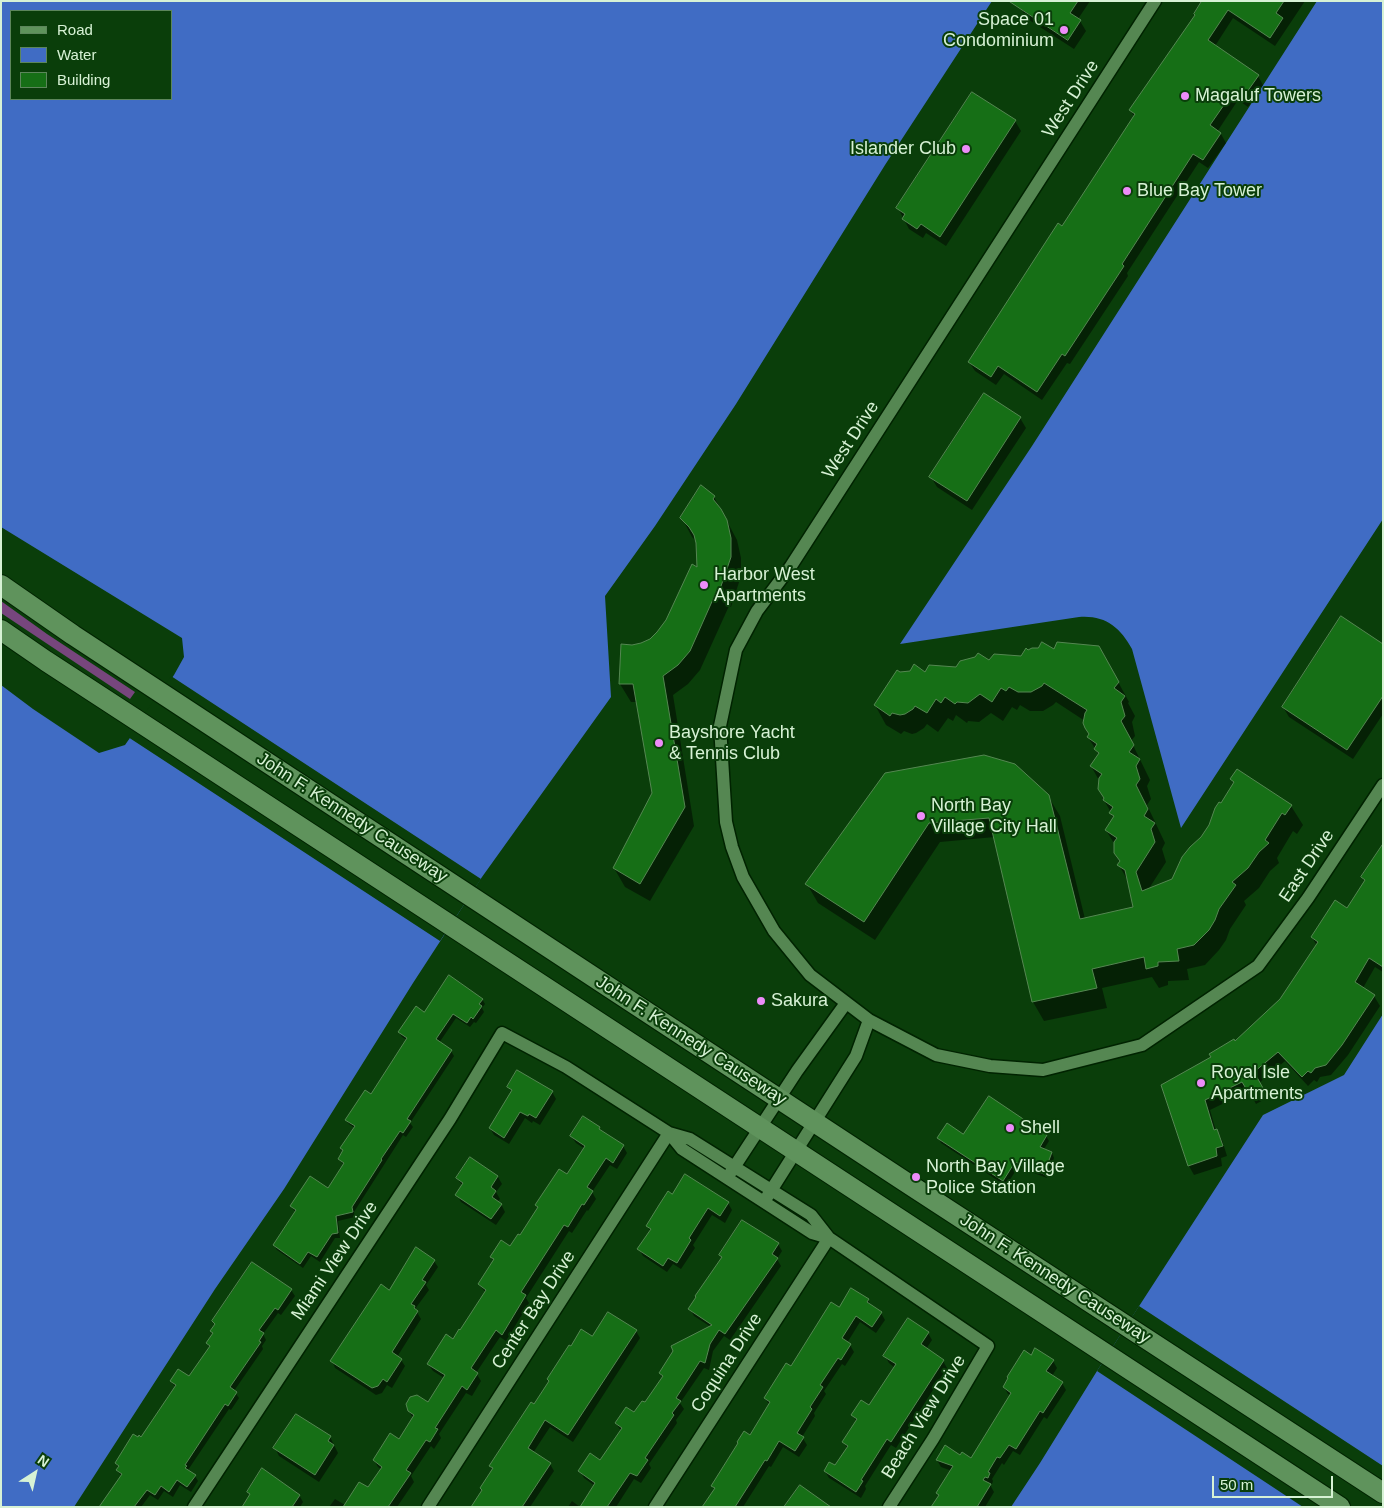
<!DOCTYPE html>
<html>
<head>
<meta charset="utf-8">
<style>
	body { margin:0 }
	#map { position:relative; width:1384px; height:1508px; overflow:hidden; background:#0a3e0a; font-family:Arial,sans-serif }
	canvas { display:block }
	.frame { position:absolute; inset:0; border:2px solid #d7f2d5; pointer-events:none }
	.legend { position:absolute; left:10px; top:10px; width:162px; height:90px; box-sizing:border-box; background:#0a3e0a; border:1px solid #5c865b; margin:0; padding:6px 9px; list-style:none; font-size:15px; color:#d7f2d5 }
	.legend li { display:flex; align-items:center; gap:10px; height:25px }
	.legend b { width:25px; border:1px solid #5c865b }
	.north { position:absolute; left:10px; top:1448px; width:50px; height:50px; -webkit-text-stroke:4px #0a3e0a; paint-order:stroke; rotate:35deg; font-size:14px; font-weight:700; line-height:20px; text-align:center; color:#d7f2d5 }
	.north::after { content:''; display:block; margin:auto; width:18px; height:22px; background:#d7f2d5; clip-path:polygon(50% 0,100% 100%,50% 72%,0 100%) }
	.scale { position:absolute; left:1212px; top:1476px; width:121px; height:22px; box-sizing:border-box; border:2px solid #d7f2d5; border-top:0; padding-left:6px; font-size:15px; line-height:18px; white-space:nowrap; color:#d7f2d5; -webkit-text-stroke:4px #0a3e0a; paint-order:stroke }
</style>
</head>
<body>
<div id="map">
<canvas width="1384" height="1508"></canvas>
<div class="frame"></div>
<ul class="legend">
<li><b style="height:6px;background:#5f935c"></b>Road</li>
<li><b style="height:14px;background:#406cc4"></b>Water</li>
<li><b style="height:14px;background:#166f16"></b>Building</li>
</ul>
<div class="north">N</div>
<div class="scale">50 m</div>
</div>
<script>
const ctx = document.querySelector('canvas').getContext('2d');
ctx.lineJoin = 'round';
function fill(path, color) {
  ctx.fillStyle = color;
  ctx.fill(path, 'evenodd');
}
function stroke(path, color, width, dash) {
  ctx.strokeStyle = color;
  ctx.lineWidth = width;
  ctx.lineCap = dash ? 'butt' : 'round';
  ctx.setLineDash(dash || []);
  ctx.stroke(path);
}
function drawText(font, color, halo, rows, align = 'center') {
  ctx.font = font + ' Arial,sans-serif';
  ctx.lineWidth = 4;
  ctx.setLineDash([]);
  ctx.textBaseline = 'middle';
  ctx.strokeStyle = halo;
  ctx.fillStyle = color;
  for (const [text, x, y, turn = 0] of rows) {
    ctx.save();
    ctx.translate(x, y);
    ctx.rotate((+turn || 0) * Math.PI / 180);
    ctx.textAlign = isNaN(turn) ? turn : align;
    if (halo) ctx.strokeText(text, 0, 0);
    ctx.fillText(text, 0, 0);
    ctx.restore();
  }
}
fill(new Path2D(`
	M1,601L47,634L135,692L130,699L1,613Z`), '#77467d');
fill(new Path2D(`
	M1,1H992L885,165L736,404L655,526L605,596L611,697L482,877L413,983L284,1189L215,1289L74,1507H1V685L33,709L99,753L125,745L174,675L184,657L182,638L1,527ZM11,11H171V99H11Z
	M1317,1H1383V519L1181,828L1132,649C1120,627 1105,615 1079,617L900,644L1032,446Z
	M1383,1014V1507H1011L1040,1463L1097,1371L1263,1115L1344,1075Z`), '#406cc4');
fill(new Path2D(`
	M171,676L481,879L440,941L128,737Z
	M1139,1306L1383,1466V1507H1303L1097,1371Z`), '#0a3e0a');
fill(new Path2D(`
	M1025,1H1090L1078,19L1080,21L1086,31L1074,49L1026,18L1021,8Z
	M1204,1H1305L1275,46L1233,18L1215,46L1258,76L1263,85L1248,107L1238,100L1217,132L1221,134L1226,143L1208,168L1199,162L1127,273L1128,276L1070,364L1067,363L1042,400L1004,374L996,385L975,371L969,362L1063,227L1134,117L1131,110L1196,15Z
	M1015,121L1021,131L946,246L926,233L923,238L909,229L898,208Z
	M1020,418L1026,428L972,510L937,487L931,477Z
	M701,487L714,497L737,540L741,558V576L731,607L729,606L700,670L688,684L673,695L694,826L650,901L625,887L614,868L653,793L637,702H631L620,684L632,646L651,640L658,633L698,569L696,541L692,537L682,518Z
	M1383,645V714L1353,759L1289,717L1283,707Z
	M1028,651H1054L1110,667L1129,702L1128,703L1135,716L1132,722L1135,736L1131,741L1150,780L1147,786L1151,799L1147,805L1165,843L1162,849L1166,862L1148,890L1173,880L1202,838L1234,783L1232,779L1291,806L1303,825L1297,834L1293,831L1277,858L1279,863L1270,871L1259,888L1244,901L1246,905L1230,929L1226,940L1219,950L1205,965L1187,969L1189,980L1168,981V985L1159,988L1152,977L1102,988L1107,1008L1044,1021L1033,1002L995,837L940,842L875,940L818,903L807,884L885,774L1048,796L1060,816L1085,919L1134,907L1129,883L1119,865L1120,862L1115,853V845L1106,830L1114,818L1104,800L1105,798L1100,782L1091,766L1099,755L1088,737L1090,735L1085,721L1056,702L1053,705L1043,711H1030L1020,705L1017,710L1012,707L1003,721L991,713L979,722L968,721L967,723L956,715L953,721L948,718L938,732L927,724L924,728L916,733L912,734L904,731L901,734L886,725L875,705L900,673H925L1021,657Z
	M1383,846V972L1375,967L1363,988L1374,996L1380,1006L1348,1055L1331,1075L1320,1077L1317,1082L1314,1080L1308,1086L1285,1061L1259,1083L1267,1098L1256,1104L1249,1091L1210,1110L1216,1131L1217,1130L1222,1140L1227,1156L1221,1158L1222,1166L1194,1175L1189,1166L1163,1086L1235,1043L1281,1000L1317,946L1312,937L1347,909L1365,882L1362,877Z
	M482,999L485,1004L482,1008L484,1012L476,1023L474,1022L470,1027L456,1018L439,1043L451,1051L454,1056L410,1123L413,1127L406,1137L403,1135L354,1212L355,1217L338,1221L340,1238H335L320,1262L311,1256L303,1268L277,1250L274,1245L296,1213L291,1206L328,1189L344,1165L339,1159L344,1152L341,1148L355,1128L349,1124L346,1120L371,1095L407,1040L402,1037L399,1032L425,1013Z
	M509,1087L552,1092L556,1099L540,1125L533,1121L532,1123L525,1118L509,1144L494,1135L490,1128L512,1093Z
	M599,1128L602,1132L623,1146L627,1153L617,1169L610,1165L592,1192L596,1199L588,1211L587,1210L572,1233L569,1231L526,1298L529,1303L506,1341L500,1337L476,1373L481,1381L472,1396L466,1393L439,1434L441,1438L434,1449L431,1446L411,1476L414,1482L397,1507H329L335,1499L345,1505L368,1489L382,1470L378,1467L374,1460L400,1441L413,1418L409,1411L428,1403L444,1378L433,1371L428,1364L460,1332L486,1293L479,1284L494,1261L491,1257L510,1247L520,1237L539,1209L537,1205L567,1176L585,1149L576,1143L571,1136Z
	M964,1136H1046L1049,1141L1044,1149L1052,1153L1054,1158L1047,1178L1018,1167L1006,1186L941,1143L939,1138Z
	M471,1159L498,1177L502,1184L496,1192L500,1199L497,1202L501,1204L505,1212L496,1225L461,1202L457,1195L462,1185L457,1178Z
	M672,1196L728,1203L732,1210L725,1223L712,1215L693,1245L695,1248L681,1269L673,1264L667,1272L643,1256L639,1249L650,1231L648,1226Z
	M778,1244L782,1251L777,1259L781,1266L730,1340L724,1336L713,1351L709,1370L704,1368L680,1403L684,1409L676,1420L677,1423L649,1464L651,1468L641,1483L634,1479L616,1507H581L595,1486L584,1478L580,1471L601,1462L621,1431L616,1423L634,1414L645,1404L663,1378L660,1373L711,1327L694,1316L690,1309L722,1258L721,1256Z
	M434,1261L438,1267L426,1285L429,1290L415,1309L421,1319L397,1357L401,1360L405,1366L392,1388L387,1385L382,1393L376,1395L335,1368L332,1361L390,1291Z
	M253,1263L291,1290L295,1296L281,1315L278,1313L263,1334L266,1340L262,1346L263,1349L234,1391L239,1398L231,1410L229,1409L188,1470L195,1476L198,1481L191,1492L180,1485L173,1497L164,1491L158,1500L150,1495L141,1507H101L122,1477L117,1470L119,1468L116,1463L142,1439L176,1388L171,1381L189,1378L210,1348L207,1343L214,1334L212,1331L216,1325L213,1321Z
	M868,1300L872,1307L881,1313L885,1320L876,1333L860,1322L847,1343L850,1345L854,1352L845,1366L842,1364L824,1391L826,1394L814,1413L815,1416L802,1437L807,1445L799,1457L783,1447L771,1467L769,1466L743,1507H704L715,1490L713,1486L750,1436L770,1406L765,1398L792,1368L839,1308Z
	M636,1331L640,1338L573,1442L550,1427L533,1453L550,1464L554,1471L530,1507H472L493,1470L491,1466L535,1406L593,1338Z
	M928,1333L932,1340L926,1349L943,1361L947,1368L896,1448L891,1445L865,1486L866,1489L861,1498L829,1478L825,1471L835,1467L847,1448L844,1442L856,1421L853,1415L870,1407L895,1368L889,1363L885,1356Z
	M1032,1357L1053,1361L1057,1368L1052,1376L1062,1383L1066,1390L1047,1419L1044,1417L1020,1455L1013,1451L1004,1465L1002,1463L992,1479L993,1481L992,1484L989,1483L994,1492L985,1507H933L940,1496L938,1493L952,1471L941,1467L937,1460L961,1456L971,1460L1011,1396L1008,1394L1004,1387Z
	M330,1437L338,1453L319,1482L279,1456L275,1448Z
	M248,1492L299,1495L303,1502L300,1507H243L250,1496Z
	M572,1501L580,1507H568Z`), '#0007');
const building = new Path2D(`
	M1009,1H1078L1070,13L1081,20L1068,40Z
	M1202,1H1284L1276,13L1283,18L1270,38L1228,10L1208,40L1259,75L1242,99L1233,92L1210,125L1221,133L1203,160L1193,154L1122,264L1124,266L1065,356L1062,354L1037,392L998,366L991,377L968,362L1058,223L1062,226L1135,114L1129,110L1195,15L1194,14Z
	M972,92L1016,120L940,237L921,224L917,229L902,219L905,214L896,208Z
	M984,393L1021,417L967,501L929,477Z
	M701,485L715,496L713,499L721,509L727,520L731,538V557L720,589L718,588L690,651L678,665L663,676L685,807L640,884L613,868L652,793L633,684H619L621,644L632,645L641,643L650,639L657,632L666,620L692,564L697,567L696,543L694,535L689,527L680,518Z
	M1341,616L1383,644V696L1347,750L1282,707Z
	M1042,642L1054,649L1057,642L1099,646L1119,682L1114,688L1125,696L1121,702L1125,716L1121,721L1134,745L1129,752L1140,759L1136,766L1140,779L1136,785L1148,809L1144,816L1155,823L1151,829L1155,842L1136,872L1142,891L1172,879L1182,857L1190,847L1201,837L1209,825L1215,808L1219,802L1221,803L1234,782L1230,779L1237,769L1292,805L1285,815L1282,813L1265,840L1269,843L1259,852L1248,868L1232,882L1236,885L1219,909L1215,920L1209,930L1194,945L1177,949L1179,961L1158,962V966L1146,969L1144,957L1092,969L1097,988L1032,1002L989,818L929,823L864,922L805,884L885,773L984,755L1015,764L1049,795L1080,919L1133,907L1125,870L1117,865L1120,861L1114,853V842L1117,838L1105,830L1114,816L1109,813L1113,807L1103,800L1104,798L1098,789L1099,778L1102,774L1090,766L1099,753L1094,749L1097,744L1087,737L1089,734L1085,728L1083,723L1085,713L1087,710L1044,683L1042,686L1031,692H1018L1009,687L1006,691L1001,688L992,702L980,694L968,703L957,702L955,704L945,697L941,703L936,699L927,713L915,706L913,709L905,714L900,715L892,713L890,716L874,705L897,670L900,672L910,671L914,664L925,672L929,665L956,667L960,661L975,657L978,653L989,660L994,654L1021,656L1026,648L1028,650L1032,648H1038Z
	M1383,844V967L1369,958L1355,982L1375,995L1342,1045L1326,1065L1315,1068L1311,1073L1308,1071L1302,1077L1278,1052L1254,1072L1263,1088L1250,1095L1242,1082L1205,1100L1214,1130L1217,1129L1223,1146L1216,1148L1217,1156L1188,1166L1161,1085L1211,1057L1209,1054L1234,1039L1235,1041L1280,999L1318,942L1311,937L1335,900L1347,908L1365,880L1361,877Z
	M449,975L483,999L479,1004L482,1006L473,1019L471,1017L467,1023L453,1014L436,1039L452,1050L407,1119L411,1121L403,1133L400,1131L381,1159L382,1160L352,1207L353,1212L336,1216L338,1233L332,1234L317,1257L308,1252L300,1264L273,1245L296,1210L290,1206L310,1176L328,1188L344,1163L338,1159L343,1150L340,1148L355,1126L345,1120L365,1090L371,1094L407,1038L398,1032L416,1006L424,1012Z
	M517,1070L553,1091L536,1118L529,1114L528,1116L520,1112L504,1138L489,1128L512,1090L507,1087Z
	M989,1096L1047,1135L1040,1147L1052,1152L1044,1174L1015,1162L1003,1181L937,1138L947,1123L963,1134Z
	M583,1116L600,1127L599,1129L624,1145L613,1163L606,1158L587,1187L593,1191L584,1205L582,1204L568,1227L564,1225L521,1292L526,1295L502,1335L496,1330L471,1368L478,1373L467,1390L462,1386L435,1428L438,1429L430,1442L426,1440L406,1470L411,1473L388,1507H343L359,1482L368,1487L382,1467L373,1460L390,1433L399,1439L414,1415L408,1411L406,1404L410,1397L417,1395L428,1402L445,1375L427,1364L446,1334L453,1339L459,1329L460,1330L486,1290L478,1284L494,1259L490,1257L501,1240L510,1246L518,1234L520,1235L538,1207L535,1205L559,1169L567,1174L585,1146L570,1136Z
	M470,1157L498,1176L491,1187L496,1191L492,1197L502,1204L491,1219L455,1195L463,1183L456,1178Z
	M685,1174L729,1202L720,1216L708,1208L689,1238L691,1240L677,1263L668,1258L663,1266L637,1249L651,1229L646,1226L659,1205L668,1191L672,1194Z
	M742,1220L779,1243L772,1254L778,1258L725,1334L719,1330L710,1344L705,1363L700,1361L676,1398L681,1401L672,1413L674,1415L645,1458L648,1460L637,1476L630,1473L607,1507H580L595,1483L578,1471L590,1453L600,1460L622,1428L615,1423L626,1407L634,1412L642,1401L645,1402L663,1376L659,1373L673,1351L671,1346L712,1325L688,1309L696,1297L695,1296L722,1257L719,1255Z
	M416,1247L435,1260L422,1280L426,1282L411,1304L415,1306L414,1308L418,1311L392,1352L402,1359L387,1382L383,1379L378,1386L372,1388L330,1361L381,1284L389,1290Z
	M252,1262L292,1289L278,1310L275,1308L259,1330L264,1333L259,1341L261,1342L230,1387L237,1392L228,1406L225,1404L185,1465L187,1466L185,1468L196,1475L187,1487L177,1480L169,1492L161,1486L155,1495L147,1490L134,1507H99L122,1474L116,1470L119,1466L115,1463L133,1434L138,1437L139,1435L141,1437L176,1385L170,1381L178,1369L189,1376L210,1346L206,1343L213,1333L210,1331L215,1324L212,1321Z
	M851,1288L869,1299L867,1302L882,1312L872,1327L856,1316L842,1338L851,1344L841,1360L838,1358L820,1385L823,1387L810,1407L812,1409L797,1433L804,1437L795,1451L779,1441L767,1461L765,1460L735,1507H702L715,1488L711,1486L738,1443L737,1442L744,1431L750,1435L770,1402L764,1398L786,1363L791,1366L831,1302L839,1307Z
	M608,1312L637,1330L568,1435L545,1420L528,1448L551,1463L522,1507H471L482,1490L480,1488L493,1468L489,1466L531,1402L534,1404L549,1381L547,1379L569,1345L571,1346L581,1329L592,1336Z
	M908,1318L929,1332L921,1344L944,1360L891,1442L887,1439L861,1480L863,1481L856,1492L824,1471L829,1462L835,1465L848,1446L842,1442L857,1419L851,1415L861,1400L869,1405L896,1364L883,1356Z
	M1035,1348L1054,1360L1046,1371L1063,1382L1043,1413L1040,1411L1016,1449L1009,1445L1000,1458L997,1457L988,1472L990,1473L988,1478L985,1477L983,1480L991,1484L977,1507H931L939,1495L936,1493L953,1466L936,1460L945,1445L960,1455L962,1452L971,1458L1011,1393L1003,1387L1008,1378L1007,1377L1024,1350L1031,1355Z
	M296,1414L331,1436L328,1441L334,1445L315,1475L273,1448Z
	M262,1468L300,1495L292,1507H242L250,1494L247,1492Z
	M800,1485L831,1507H784Z`);
fill(building, '#166f16');
stroke(building, '#558752', 1);
const minor = new Path2D(`
	M1155,1L791,566L757,611L736,650L720,726L726,822L732,847L743,877L774,931L810,975L869,1020L936,1055L990,1066L1043,1070L1142,1045L1258,966L1308,898L1383,785
	M669,1133L682,1149L812,1233L829,1238L988,1346L933,1439L889,1507
	M731,1172L797,1071L846,1003
	M767,1197L856,1056L869,1020
	M194,1507L450,1119L502,1033L566,1067L669,1133L690,1139L811,1215L829,1238
	M428,1507L669,1133
	M655,1507L829,1238`);
const primary = new Path2D(`
	M1,585L73,635L904,1181L1383,1493
	M1,630L46,661L135,719L1340,1507`);
stroke(minor, '#002300', 15);
stroke(primary, '#002300', 22);
stroke(minor, '#558752', 12);
stroke(primary, '#5f935c', 20);
for (const [x, y, r, color] of [
	[1064,30,5,"#ed8cf9"],
	[1185,96,5,"#ed8cf9"],
	[966,149,5,"#ed8cf9"],
	[1127,191,5,"#ed8cf9"],
	[704,585,5,"#ed8cf9"],
	[659,743,5,"#ed8cf9"],
	[921,816,5,"#ed8cf9"],
	[761,1001,5,"#ed8cf9"],
	[1201,1083,5,"#ed8cf9"],
	[1010,1128,5,"#ed8cf9"],
	[916,1177,5,"#ed8cf9"]
]) {
  const dot = new Path2D();
  dot.arc(x, y, r, 0, 2 * Math.PI);
  ctx.fillStyle = color;
  ctx.fill(dot);
  stroke(dot, '#0a3e0a', 2);
}
drawText('18px', '#d7f2d5', '#0a3e0a', [
	["Space 01",1054,20,"right"],
	["Condominium",1054,41,"right"],
	["Magaluf Towers",1195,96],
	["Islander Club",956,149,"right"],
	["Blue Bay Tower",1137,191],
	["Harbor West",714,575],
	["Apartments",714,596],
	["Bayshore Yacht",669,733],
	["& Tennis Club",669,754],
	["North Bay",931,806],
	["Village City Hall",931,827],
	["Sakura",771,1001],
	["Royal Isle",1211,1073],
	["Apartments",1211,1094],
	["Shell",1020,1128],
	["North Bay Village",926,1167],
	["Police Station",926,1188]
], 'left');
drawText('18px', '#d7f2d5', '#0a3e0a', [
	["West Drive",1071,99,-57],
	["West Drive",851,440,-57],
	["John F. Kennedy Causeway",352,818,33],
	["East Drive",1307,866,-56],
	["John F. Kennedy Causeway",691,1041,33],
	["Miami View Drive",335,1261,-56],
	["John F. Kennedy Causeway",1055,1279,33],
	["Center Bay Drive",534,1310,-57],
	["Coquina Drive",727,1363,-57],
	["Beach View Drive",924,1417,-58]
]);
</script>
</body>
</html>
